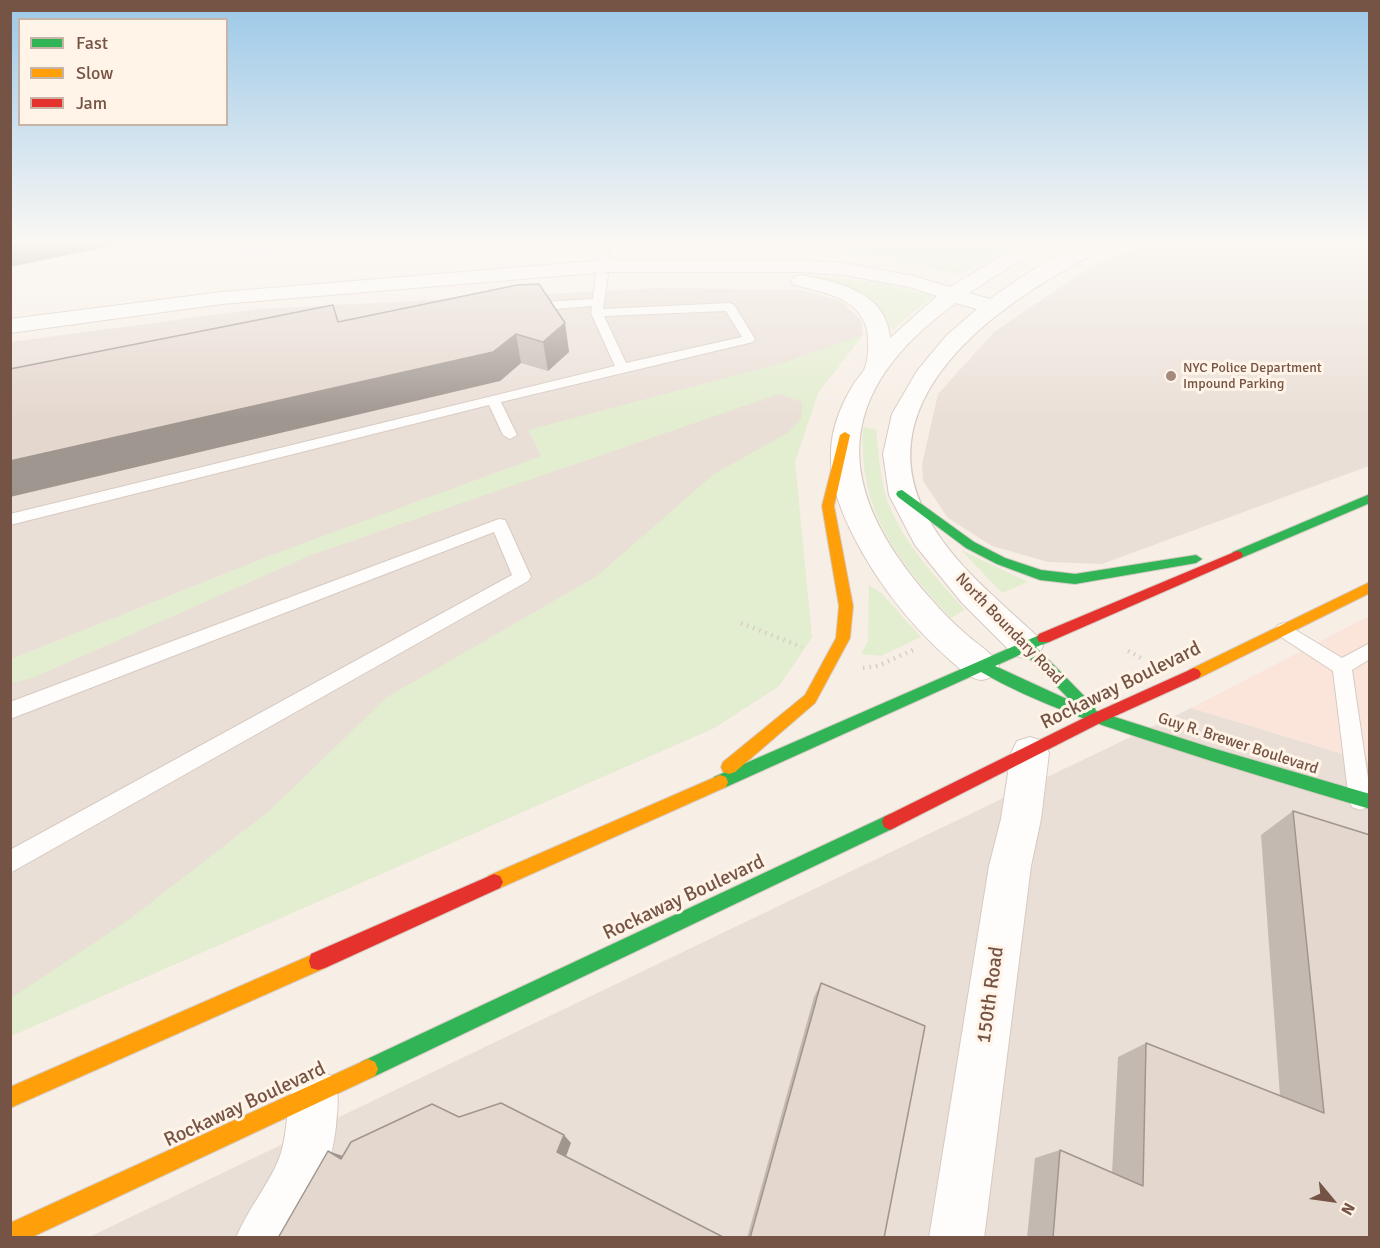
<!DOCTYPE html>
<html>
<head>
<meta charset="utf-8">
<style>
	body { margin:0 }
	#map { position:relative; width:1380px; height:1248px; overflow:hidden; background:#f7efe6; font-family:Signika,sans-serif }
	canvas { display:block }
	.frame { position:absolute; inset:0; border:12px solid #765445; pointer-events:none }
	.legend { position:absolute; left:18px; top:18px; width:210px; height:108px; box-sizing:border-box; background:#fff4e7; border:2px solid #c8b4a6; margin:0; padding:8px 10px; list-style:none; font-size:18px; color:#765445 }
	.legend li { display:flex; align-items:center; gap:12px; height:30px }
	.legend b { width:30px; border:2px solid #c8b4a6 }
	.north { position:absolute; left:1302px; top:1170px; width:60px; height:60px; -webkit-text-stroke:4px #fff4e7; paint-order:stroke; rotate:119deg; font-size:16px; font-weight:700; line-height:24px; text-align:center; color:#765445 }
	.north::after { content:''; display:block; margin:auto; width:21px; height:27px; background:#765445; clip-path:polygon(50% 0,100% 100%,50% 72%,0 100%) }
</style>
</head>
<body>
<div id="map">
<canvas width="1380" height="1248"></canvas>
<div class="frame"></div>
<ul class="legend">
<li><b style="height:8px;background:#30b455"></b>Fast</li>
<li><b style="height:8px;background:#ff9f0a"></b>Slow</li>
<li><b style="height:8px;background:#e5322d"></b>Jam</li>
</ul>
<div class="north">N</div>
</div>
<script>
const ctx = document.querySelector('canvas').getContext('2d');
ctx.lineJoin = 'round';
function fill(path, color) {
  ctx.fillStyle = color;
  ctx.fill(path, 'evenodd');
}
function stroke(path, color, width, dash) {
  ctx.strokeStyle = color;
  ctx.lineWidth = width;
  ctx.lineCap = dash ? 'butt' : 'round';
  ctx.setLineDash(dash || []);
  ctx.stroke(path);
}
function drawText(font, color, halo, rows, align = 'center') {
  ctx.font = font + ' Signika,sans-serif';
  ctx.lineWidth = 6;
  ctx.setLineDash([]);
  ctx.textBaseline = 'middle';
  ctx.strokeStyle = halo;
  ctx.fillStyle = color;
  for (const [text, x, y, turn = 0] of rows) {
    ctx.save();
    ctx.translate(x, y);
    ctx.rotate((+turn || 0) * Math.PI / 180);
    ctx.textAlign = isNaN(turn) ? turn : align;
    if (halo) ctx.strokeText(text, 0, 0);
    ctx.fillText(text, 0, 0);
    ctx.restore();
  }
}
fill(new Path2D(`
	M1369,616V762L1191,708Z`), '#fbe5db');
fill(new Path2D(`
	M1149,243H1369V466L1102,564L1048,562L992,546L948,518L923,481L922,464L938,394L994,332L1092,266Z
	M660,288L802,290L841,301L861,320L863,335L818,393L795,461L782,529L812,637L779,686L714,728L11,1036L10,342L259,309Z
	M1191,708L1369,762V1237L87,1238Z`), '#eadfd7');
fill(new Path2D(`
	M860,243H1019L957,275L921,264L835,249L834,247Z
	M800,274L880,283L933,296L892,330C872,287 840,286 798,277Z
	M863,335L818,393L795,461L812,637L779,686L714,728L11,1036V998L131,918L269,811L387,697L597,576L714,474L787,433L801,419L802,402L779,394L311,555L33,678L11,683V659L274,554L541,456L528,430L786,362Z
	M863,427L876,429C878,450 880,473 885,493C897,536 936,578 965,610L951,618C897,559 858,512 863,427Z
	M961,550L1028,582L1002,593Z
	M869,585L881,593L921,637L881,656L861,654L868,641Z`), '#e3edcf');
const lane = new Path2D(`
	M309,243H417L412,246L237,252L232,249L237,246Z
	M597,243H607L611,266L610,268L606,269L601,266Z
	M602,271L608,274L603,309L730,303L734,305L755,339L753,342L501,402L517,435L510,439L503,435L489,405L10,525V514L615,366L591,313L592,306L528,311L522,307L528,303L593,299L596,274ZM726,311L742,337L626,363L604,316Z
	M499,519L505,520L507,524L531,577L528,581L10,873V850L512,575L494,532L10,719V702Z
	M1284,623L1342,658L1370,643V659L1352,670L1370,792L1368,807L1360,810L1352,807L1349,800L1333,671L1278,635L1275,630L1278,625Z`);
const street = new Path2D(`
	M1023,243H1047L969,293L990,299C1010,285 1065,246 1088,243C1095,243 1104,243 1111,243L1109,247C1014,292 860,392 927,516C952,564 999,600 1038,637L1043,646L1038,655L1026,659L1014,655L962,603L915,545L889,495L883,454L892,414L917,371L946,336L977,309L956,303C831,393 832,488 931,599C942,612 954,624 967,635C978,645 992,652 999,666L994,676C990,677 985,680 981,680C970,679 959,668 951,661C905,621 865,567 842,511C835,492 830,473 831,453C831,429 841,405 853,385C856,380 861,375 864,370C869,360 869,341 867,330C859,296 821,292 794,285L791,281L794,277L801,275C838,282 887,292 890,338L937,296L909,287L844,275L801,272H606L222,304L10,333V319L222,292L606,260H801L844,263L913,276L950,287Z
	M1030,737L1043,741L1049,753L1041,819L1031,866L984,1238H929L989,866L1001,819L1011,753L1017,741Z
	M314,1069L332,1076C340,1097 338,1104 336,1126C331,1171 315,1199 294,1238H236C247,1210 268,1186 279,1159C289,1133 285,1104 296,1076Z`);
const fast = new Path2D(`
	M902,490L974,542L1005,558L1041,570L1075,574L1196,555L1202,559L1196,563L1075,584L1040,580L997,564L966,548L898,497L896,494L898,491Z
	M1370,494V503L1241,558H1233L1231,555L1233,552Z
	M1044,633L1049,634L1051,638L1049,642L1036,647L1094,706L1096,711L1212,748L1370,794V809C1299,788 1229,767 1159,744C1098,724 1037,704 981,672L726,787L720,789L714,787L712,782L714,777ZM1024,653L1071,701L995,666Z
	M890,814L896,817L898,822L896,827L375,1076L368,1079L361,1076L358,1069L361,1062Z`);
const slow = new Path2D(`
	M845,432L850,435L834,506L853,606L850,638L815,703L735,772L729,774L723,772L721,767L723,762L805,695L836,638L839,606L822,506L840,435Z
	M1370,582V593L1199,678H1189L1187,674L1189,670Z
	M720,775L726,777L728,782L726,787L500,888L494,890L488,888L485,882L488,876Z
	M318,952L325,954L327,961L325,968L10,1108V1087Z
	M368,1059L375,1062L378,1069L375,1076L30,1238H10V1223Z`);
const jam = new Path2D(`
	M1237,551L1241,552L1243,555L1241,558L1049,642H1039L1037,638L1039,634Z
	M1194,668L1199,670L1201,674L1199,678L1102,722L896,827L890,830L884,827L882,822L884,817L1092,714Z
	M494,874L500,876L503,882L500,888L325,968L318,970L311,968L309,961L311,954Z`);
stroke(lane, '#d6cac2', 2);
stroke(street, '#d6cac2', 2);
stroke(fast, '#d7cbc3', 2);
stroke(slow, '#d7cbc3', 2);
stroke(jam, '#d7cbc3', 2);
stroke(new Path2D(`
	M741,623L802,647
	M1128,651L1143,659
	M863,668L878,666L915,649`), '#d8cec8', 4.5, [1.5, 5]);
fill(lane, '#fefdfb');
fill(street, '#fefdfb');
fill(fast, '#30b455');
fill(slow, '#ff9f0a');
fill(jam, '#e5322d');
fill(new Path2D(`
	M339,321L565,323L569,352L548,371L521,363L500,381Z
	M1293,811L1370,1238H1027L1035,1158L1060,1150L1112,1173L1118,1057L1146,1043L1280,1096L1261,835Z
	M821,983L884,1238H747L814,997Z`), '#c4b9b1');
fill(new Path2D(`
	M10,243H126L10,267Z
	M565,323L569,352L548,371L543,342Z
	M516,334L521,363L500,381L10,497V461Z
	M564,1135L571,1143L565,1159L557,1152Z
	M328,1151L349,1158L341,1159Z`), '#a09690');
const building = new Path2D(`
	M539,284L565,323L543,342L516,334L493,352L10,461V369L333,305L338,322L517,285Z
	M1293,811L1370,835V1238H1053L1060,1150L1143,1186L1146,1043L1324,1113Z
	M821,983L925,1026L884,1238H750Z
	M501,1103L564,1135L557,1152L725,1238H278L328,1151L341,1159L351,1142L432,1104L459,1117Z`);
fill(building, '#e4d7ce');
stroke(building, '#a09690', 1.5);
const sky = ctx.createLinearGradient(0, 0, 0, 418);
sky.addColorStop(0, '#9bc8e8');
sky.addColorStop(0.58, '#fbf8f4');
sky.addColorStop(1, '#fbf8f400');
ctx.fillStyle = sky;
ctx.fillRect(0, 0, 1380, 418);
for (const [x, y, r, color] of [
	[1171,376,6,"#a38a7d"]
]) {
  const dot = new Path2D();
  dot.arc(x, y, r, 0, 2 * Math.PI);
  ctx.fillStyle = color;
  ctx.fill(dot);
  stroke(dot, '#fff4e7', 2);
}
drawText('14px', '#765445', '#fff4e7', [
	["NYC Police Department",1183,368],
	["Impound Parking",1183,384]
], 'left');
drawText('16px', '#765445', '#fff4e7', [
	["North Boundary Road",1009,629,46],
	["Guy R. Brewer Boulevard",1238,744,18]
]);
drawText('20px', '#765445', '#fff4e7', [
	["Rockaway Boulevard",1121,686,-26],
	["Rockaway Boulevard",684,898,-25],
	["150th Road",991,995,-82],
	["Rockaway Boulevard",245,1105,-25]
]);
</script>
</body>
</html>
